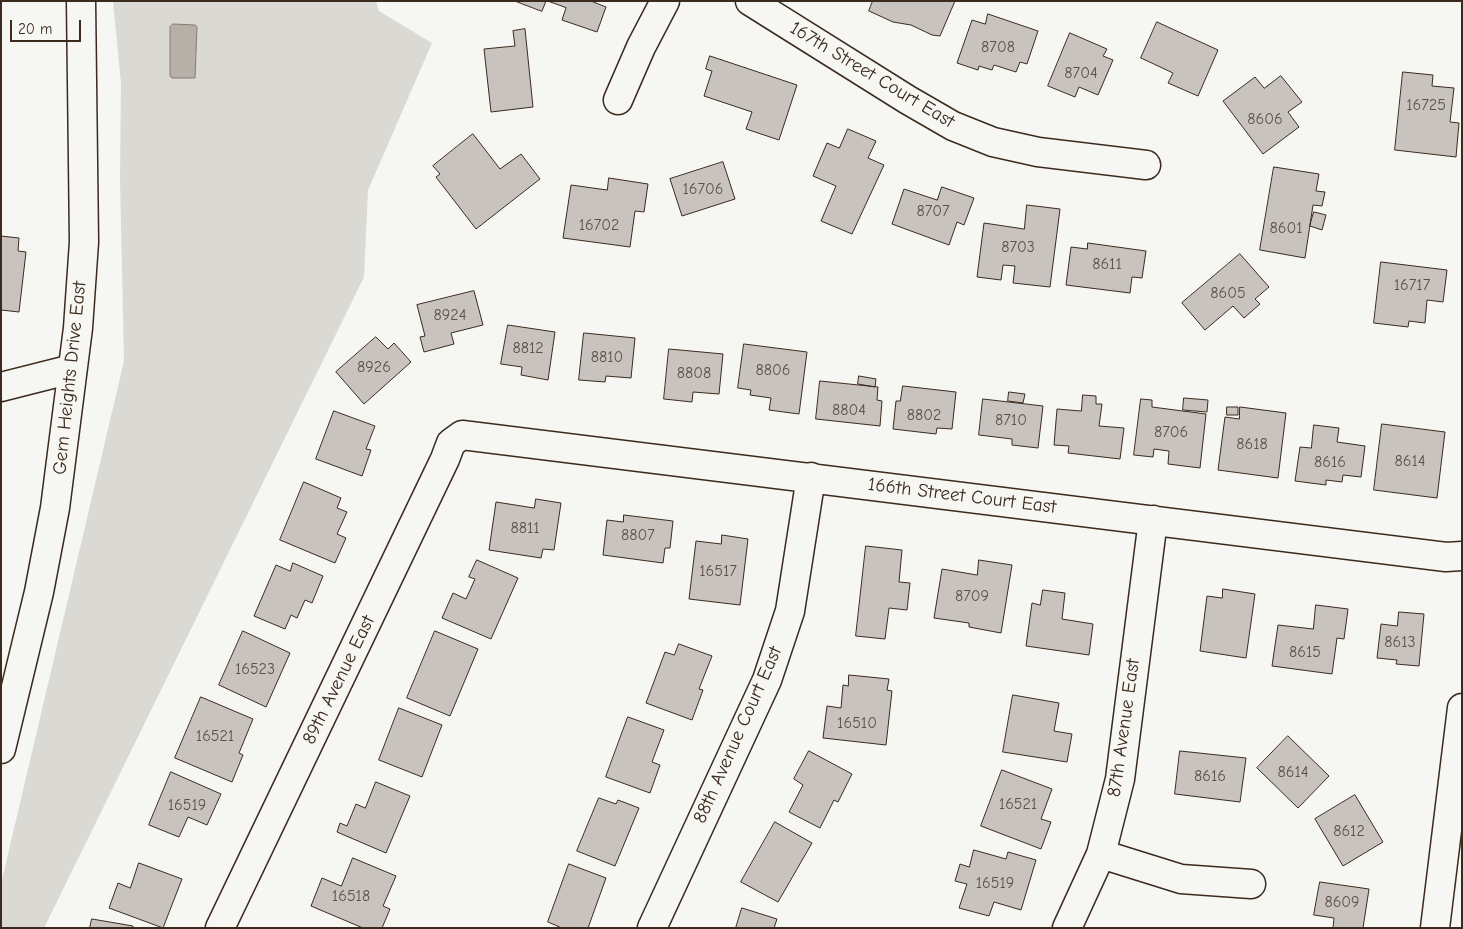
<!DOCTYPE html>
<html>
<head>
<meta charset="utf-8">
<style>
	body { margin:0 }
	#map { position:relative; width:1463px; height:929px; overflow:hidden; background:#f6f6f2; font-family:"Comic Neue",sans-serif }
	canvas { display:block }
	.frame { position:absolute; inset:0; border:2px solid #3b2a1e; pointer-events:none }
	.scale { position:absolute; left:10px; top:20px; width:71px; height:22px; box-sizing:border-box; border:2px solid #3b2a1e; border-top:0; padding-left:6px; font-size:15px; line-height:18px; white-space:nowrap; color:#3b2a1e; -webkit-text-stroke:4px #f6f6f2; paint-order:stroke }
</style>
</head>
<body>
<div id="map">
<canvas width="1463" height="929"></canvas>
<div class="frame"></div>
<div class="scale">20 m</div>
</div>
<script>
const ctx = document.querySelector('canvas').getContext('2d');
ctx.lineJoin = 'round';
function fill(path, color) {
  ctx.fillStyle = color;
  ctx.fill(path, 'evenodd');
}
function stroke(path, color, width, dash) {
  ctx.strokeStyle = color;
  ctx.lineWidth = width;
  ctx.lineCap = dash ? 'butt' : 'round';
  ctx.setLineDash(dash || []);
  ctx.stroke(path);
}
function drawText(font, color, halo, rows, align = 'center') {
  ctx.font = font + ' "Comic Neue",sans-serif';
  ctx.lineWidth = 4;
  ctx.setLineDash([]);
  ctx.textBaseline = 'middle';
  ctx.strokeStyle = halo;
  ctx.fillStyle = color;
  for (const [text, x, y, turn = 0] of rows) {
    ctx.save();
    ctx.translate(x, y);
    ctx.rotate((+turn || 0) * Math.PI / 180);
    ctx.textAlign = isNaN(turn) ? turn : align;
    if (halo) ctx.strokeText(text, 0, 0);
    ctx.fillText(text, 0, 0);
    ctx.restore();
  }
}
fill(new Path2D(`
	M113,1H376L379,11L432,43L368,190L364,277L44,928H1V884L124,361L120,178L121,83Z`), '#dad9d3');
const water = new Path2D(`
	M173,24L195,25L197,27L195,78H172L170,76V27Z`);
fill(water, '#b6b0a9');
stroke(water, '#857a71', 1);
const building = new Path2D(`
	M515,1H546L542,11Z
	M548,1H591L606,7L597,32L562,20L566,8Z
	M873,1H955L940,36L932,35L911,25L893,22L869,11Z
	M988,14L1038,31L1027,64L1020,62L1016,72L994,65L992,70L979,66L978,70L957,63L972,20L985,24Z
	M1157,22L1218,50L1198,96L1168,83L1173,73L1141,58Z
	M525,29L533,107L491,112L484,49L515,46L513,31Z
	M1070,33L1107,49L1103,56L1113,60L1098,95L1079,87L1075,97L1048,86Z
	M710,56L797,85L779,140L746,129L752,112L704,96L712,71L706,69Z
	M1403,72L1433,75L1432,86L1454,88L1450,122L1459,123L1456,157L1395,150Z
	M1281,76L1302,102L1288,112L1299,127L1263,154L1223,101L1255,77L1264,88Z
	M848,129L876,141L868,158L884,165L852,234L821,221L836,186L813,176L827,143L839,148Z
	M473,134L500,169L521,154L540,179L476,229L436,177L440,174L433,166Z
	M723,162L735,199L682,216L670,179Z
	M1274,167L1319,174L1316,191L1325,192L1322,206L1313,205L1305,258L1260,250Z
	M609,178L648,184L644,212L635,211L630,247L563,238L571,185L607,190Z
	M942,187L974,198L964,225L957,222L949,245L892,224L904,189L937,200Z
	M1027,205L1060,209L1050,287L1013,283L1015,266L1003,265L1001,280L977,277L984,223L1024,229Z
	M1314,212L1326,215L1322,230L1310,226Z
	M1,236L19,238L18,251L26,252L19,312L1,310Z
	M1088,243L1146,251L1142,278L1132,277L1130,293L1066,285L1071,247L1087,249Z
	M1240,254L1269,287L1255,299L1260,304L1244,318L1233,306L1205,330L1182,303Z
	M1381,262L1447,270L1443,302L1427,300L1425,323L1409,321L1408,327L1374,323Z
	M474,291L483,325L451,333L454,344L424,352L420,337L425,336L417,305Z
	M508,325L555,332L548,380L521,375L522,367L501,364Z
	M584,333L635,338L631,378L606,376L605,382L579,380Z
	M376,337L388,349L394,343L411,362L364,404L336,372Z
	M744,344L807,352L799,414L769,410L771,398L750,395L751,390L738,388Z
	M669,349L723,354L719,394L693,392L692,402L664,399Z
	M859,376L876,379L875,387L858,384Z
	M820,381L878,387L877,400L882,401L880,426L816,419Z
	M903,386L956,392L952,429L937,428L936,434L893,429L896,401H900Z
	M1009,392L1025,394L1023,403L1008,401Z
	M1083,395L1096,396V404H1102L1099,426L1124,428L1120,459L1068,453L1069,446L1054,445L1057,409L1081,411Z
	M1184,398L1208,400L1207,412L1183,410Z
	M983,399L1043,406L1038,448L1012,445V439L979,435Z
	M1141,399L1152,400V407L1206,414L1200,468L1168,464L1169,451L1154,449L1153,457L1134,455Z
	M1227,407H1238V415H1227Z
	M1240,407L1286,413L1278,478L1218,470L1225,417L1239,419Z
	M334,411L375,426L366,449L371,450L362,476L316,459Z
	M1382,424L1445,432L1437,498L1374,490Z
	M1314,425L1339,428L1337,442L1365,446L1361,477L1343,475L1342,482L1326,480V485L1295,481L1300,447L1311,448Z
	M304,482L341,498L337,508L347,512L337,534L346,538L335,563L280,540Z
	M536,499L561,503L554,550L543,549L541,558L489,550L496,502L534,508Z
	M624,515L673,521L670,548H665L663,563L603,555L607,520L623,522Z
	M722,535L748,539L740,605L689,599L696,541L721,544Z
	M866,546L902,550L899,582L910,583L907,610L889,608L885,639L856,636Z
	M477,560L518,578L491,639L442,618L453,593L466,599L475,579L469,577Z
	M979,560L1012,565L1001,633L969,627V623L934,618L942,569L977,575Z
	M293,563L323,576L312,603L305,600L297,618L291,615L285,629L254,616L276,565L290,571Z
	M1223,589L1255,594L1246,658L1200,651L1207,596L1222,598Z
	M1043,590L1065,593L1062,619L1093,624L1089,655L1026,646L1032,603L1040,605Z
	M1316,605L1348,609L1344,639L1337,638L1332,674L1272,666L1278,625L1313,629Z
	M1399,612L1424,614L1419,666L1396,664L1397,660L1377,658L1381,624L1397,626Z
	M243,631L290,653L266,707L219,685Z
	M435,631L478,649L450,716L407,698Z
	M679,644L712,656L699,689L703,690L692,720L646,703L665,652L674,655Z
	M849,675L889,679L887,690L892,691L886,745L823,738L827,706L841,708L843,685L848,686Z
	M1013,695L1059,703L1054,731L1072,734L1067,762L1003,752Z
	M201,697L253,719L239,753L243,755L232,782L175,758Z
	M399,708L442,725L422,777L379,760Z
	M628,717L664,730L652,762L660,765L650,793L606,777Z
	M1288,736L1329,776L1298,808L1257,768Z
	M809,751L852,774L838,802L834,800L820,828L789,812L803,785L794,779Z
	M1180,751L1246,758L1240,802L1175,794Z
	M1002,770L1052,789L1041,819L1051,822L1041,849L981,826Z
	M171,772L221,794L207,825L188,817L179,837L149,825Z
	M376,782L410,796L386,853L337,832L340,823L347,826L356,804L365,808Z
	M1355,795L1383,842L1343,866L1315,819Z
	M599,798L616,804L618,800L639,808L615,866L577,851Z
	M775,822L812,843L778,902L741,882Z
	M974,850L1006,859L1008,852L1036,860L1021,910L994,902L989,916L959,908L967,884L955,881L960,864L969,867Z
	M353,858L396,876L383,906L390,909L382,928H363L311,906L322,878L341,886Z
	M139,863L182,879L163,928L109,908L118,883L130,888Z
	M569,864L606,878L588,928H562L548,922Z
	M1320,882L1369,889L1363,928H1333L1334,918L1314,915Z
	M742,908L777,919L774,928H736Z
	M92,919L133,926V928H90Z`);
fill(building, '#c8c3be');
stroke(building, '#3b2a1e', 1);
const minor = new Path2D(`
	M750,1L908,100L953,126L993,142L1038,152L1146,165
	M618,100L641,47L665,1
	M1,387L72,369
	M1101,854L1181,879L1251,884
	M220,928L445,459L451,443L462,435L1446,557L1462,556
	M652,928L767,680L790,611L811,477
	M1067,928L1101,854L1120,779L1153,520`);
const tertiary = new Path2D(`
	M1,749L39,592L55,508L78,328L84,242L81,1
	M1435,928L1462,708`);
stroke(minor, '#3b2a1e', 31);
stroke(tertiary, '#3b2a1e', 31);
stroke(minor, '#f6f6f2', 28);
stroke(tertiary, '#f6f6f2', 28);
drawText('16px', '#5e5046', null, [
	["8708",998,47],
	["8704",1081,73],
	["16725",1426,105],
	["8606",1265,119],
	["16706",703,189],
	["8707",933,211],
	["16702",599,225],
	["8601",1286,228],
	["8703",1018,247],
	["8611",1107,264],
	["16717",1412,285],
	["8605",1228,293],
	["8924",450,315],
	["8812",528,348],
	["8810",607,357],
	["8926",374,367],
	["8806",773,370],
	["8808",694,373],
	["8804",849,410],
	["8802",924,415],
	["8710",1011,420],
	["8706",1171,432],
	["8618",1252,444],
	["8614",1410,461],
	["8616",1330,462],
	["8811",525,528],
	["8807",638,535],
	["16517",718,571],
	["8709",972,596],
	["8613",1400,642],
	["8615",1305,652],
	["16523",255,669],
	["16510",857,723],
	["16521",215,736],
	["8614",1293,772],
	["8616",1210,776],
	["16521",1018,804],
	["16519",187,805],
	["8612",1349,831],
	["16519",995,883],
	["16518",351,896],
	["8609",1342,902]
]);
drawText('19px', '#3b2a1e', '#f6f6f2', [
	["167th Street Court East",872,75,31],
	["Gem Heights Drive East",70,378,-84],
	["166th Street Court East",962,496,7],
	["89th Avenue East",339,680,-64],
	["87th Avenue East",1124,728,-82],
	["88th Avenue Court East",738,735,-66]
]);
</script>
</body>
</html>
